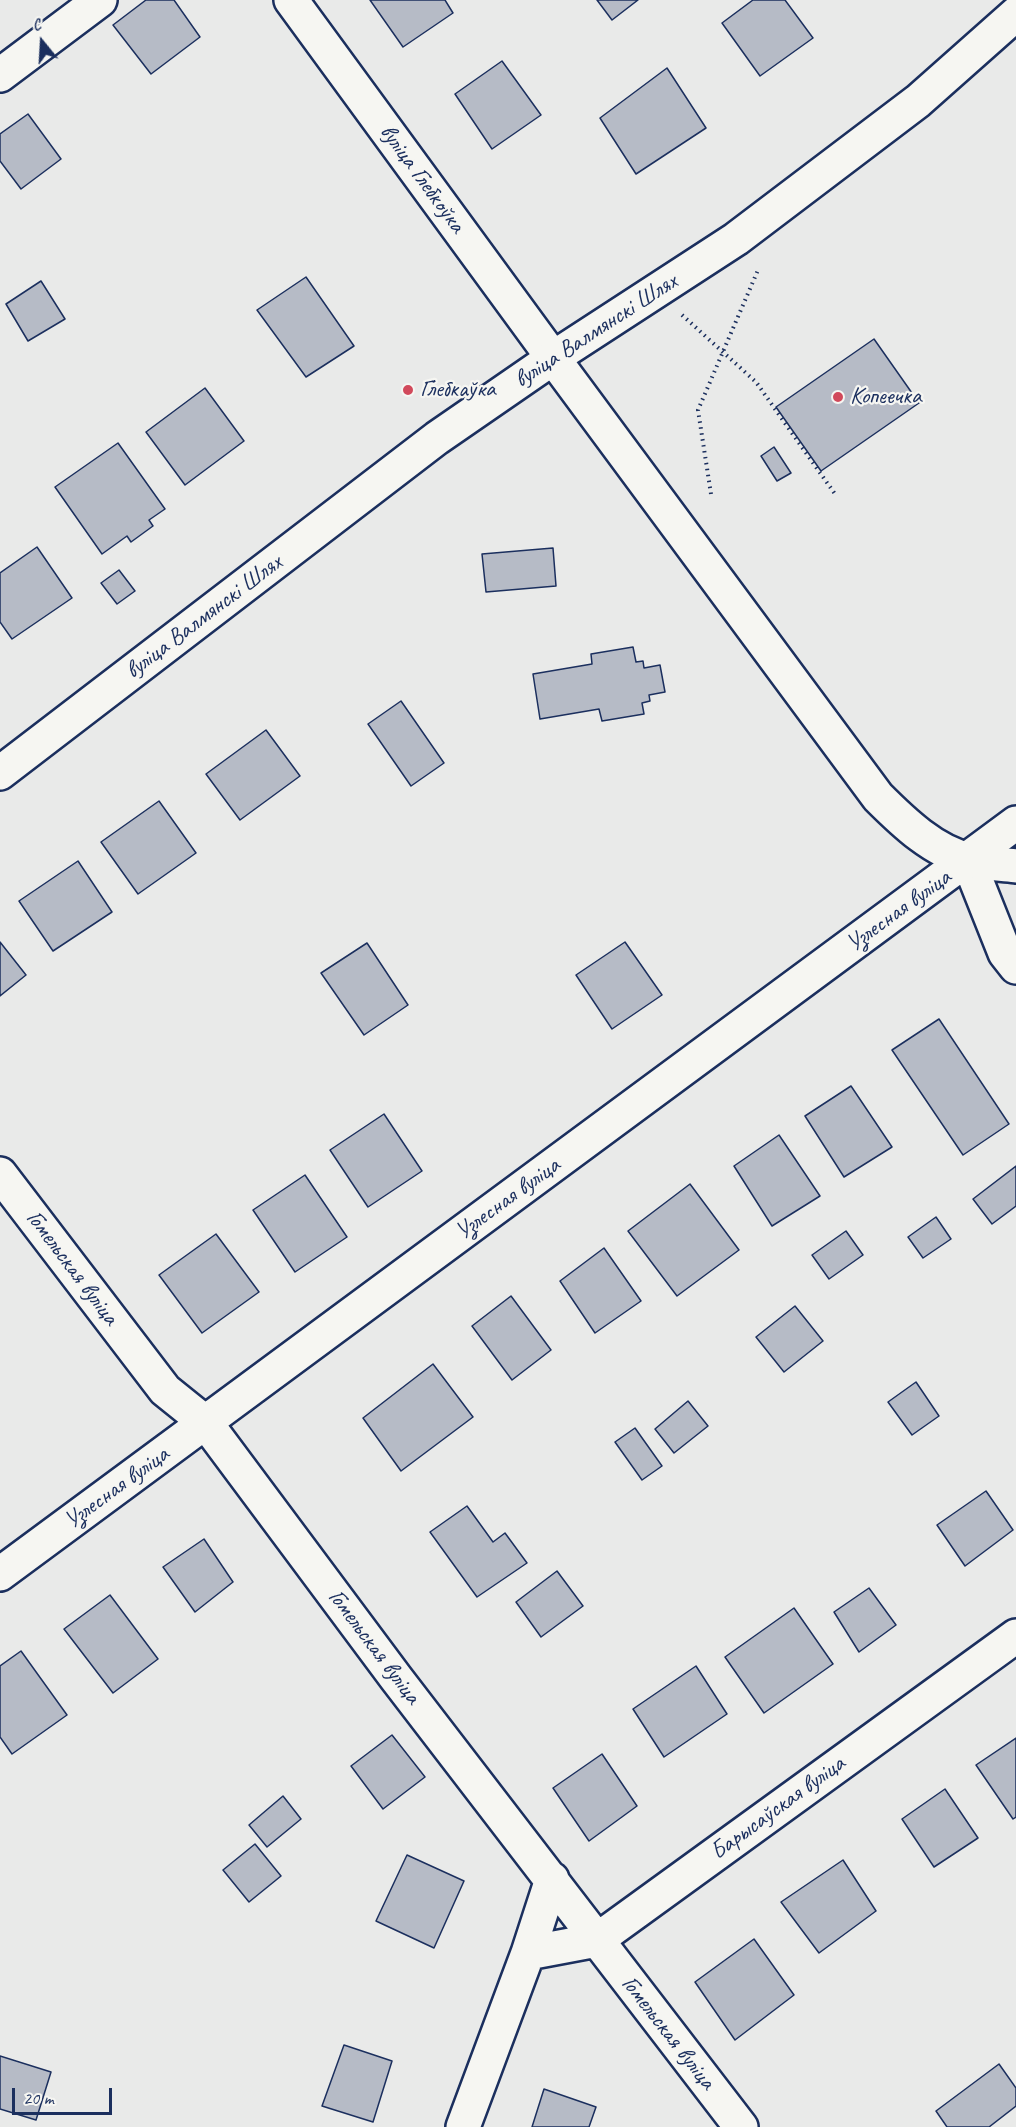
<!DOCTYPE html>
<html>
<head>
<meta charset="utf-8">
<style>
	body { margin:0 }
	#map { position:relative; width:1016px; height:2127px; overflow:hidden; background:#e9eae9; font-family:Caveat,sans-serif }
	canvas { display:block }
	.north { position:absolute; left:12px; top:12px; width:60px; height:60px; -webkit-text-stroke:4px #f6f6f2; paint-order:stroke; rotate:342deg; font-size:16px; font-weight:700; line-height:24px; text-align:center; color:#1b2f5e }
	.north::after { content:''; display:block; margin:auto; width:21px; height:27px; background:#1b2f5e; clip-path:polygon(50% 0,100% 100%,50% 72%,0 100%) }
	.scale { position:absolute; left:12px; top:2088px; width:100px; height:27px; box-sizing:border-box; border:3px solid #1b2f5e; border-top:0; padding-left:8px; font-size:18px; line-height:21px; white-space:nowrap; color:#1b2f5e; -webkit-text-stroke:4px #f6f6f2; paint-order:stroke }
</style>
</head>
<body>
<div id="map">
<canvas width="1016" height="2127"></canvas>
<div class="north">С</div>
<div class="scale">20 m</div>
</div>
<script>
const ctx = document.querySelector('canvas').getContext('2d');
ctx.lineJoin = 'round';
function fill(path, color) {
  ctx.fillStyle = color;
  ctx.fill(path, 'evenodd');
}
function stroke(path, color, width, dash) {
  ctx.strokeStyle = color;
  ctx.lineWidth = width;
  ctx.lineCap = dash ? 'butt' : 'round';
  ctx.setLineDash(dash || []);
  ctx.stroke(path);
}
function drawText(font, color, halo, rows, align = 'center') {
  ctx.font = font + ' Caveat,sans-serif';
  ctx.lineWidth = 4.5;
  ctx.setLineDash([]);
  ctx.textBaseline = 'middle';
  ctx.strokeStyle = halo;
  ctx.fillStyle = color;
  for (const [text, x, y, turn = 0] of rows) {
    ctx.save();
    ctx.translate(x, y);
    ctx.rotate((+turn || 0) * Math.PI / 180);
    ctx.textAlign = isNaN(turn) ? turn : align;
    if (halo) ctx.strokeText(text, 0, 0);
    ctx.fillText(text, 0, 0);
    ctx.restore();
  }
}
const building = new Path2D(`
	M146,0H174L200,37L151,74L113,25Z
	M370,0H445L453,13L403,47Z
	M597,0H638L612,20Z
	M753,0H785L813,38L760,76L722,23Z
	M502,61L541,115L492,149L455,94Z
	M667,68L706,128L636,174L600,118Z
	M28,114L61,159L21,189L0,161V134Z
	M306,277L354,346L306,377L257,310Z
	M41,281L65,319L28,341L6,304Z
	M874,339L919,403L821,471L776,407Z
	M205,388L244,441L185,485L146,432Z
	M118,443L165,509L149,520L153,526L131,542L127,536L102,554L55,487Z
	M774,447L791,473L777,481L761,456Z
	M37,547L72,598L12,639L0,622V573Z
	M553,548L556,586L486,592L482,554Z
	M119,570L135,591L117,604L101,583Z
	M633,647L636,662L643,661L644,668L660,665L665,692L649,695L650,701L642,703L644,714L602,721L599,709L540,719L533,674L592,664L591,654Z
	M401,701L444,763L411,786L368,724Z
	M266,730L300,776L240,820L206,774Z
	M159,801L196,853L138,894L101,842Z
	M78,861L112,912L53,951L19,901Z
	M0,942L26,975L0,996Z
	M625,942L662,995L612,1029L576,975Z
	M367,943L408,1005L364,1035L321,973Z
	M939,1019L1009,1124L963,1155L892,1050Z
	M851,1086L892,1147L844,1177L805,1116Z
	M384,1114L422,1171L368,1207L330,1150Z
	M779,1135L820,1196L772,1226L734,1166Z
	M1016,1166V1206L992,1224L973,1199Z
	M305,1175L347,1237L295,1272L253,1210Z
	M690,1184L739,1250L677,1296L628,1231Z
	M936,1217L951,1239L923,1258L908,1237Z
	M846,1231L863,1255L829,1279L812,1255Z
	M216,1234L259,1292L202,1333L159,1275Z
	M604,1248L641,1301L595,1333L560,1281Z
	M511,1296L551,1350L512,1380L472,1326Z
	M795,1306L823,1341L784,1372L756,1337Z
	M433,1364L473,1417L401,1471L363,1418Z
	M916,1382L939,1416L912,1435L888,1402Z
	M688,1401L708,1426L674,1453L655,1429Z
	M635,1428L662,1466L642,1480L615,1442Z
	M986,1491L1013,1530L965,1566L937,1525Z
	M467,1506L493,1542L505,1533L527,1563L477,1597L430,1532Z
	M204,1539L233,1582L195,1612L163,1567Z
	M557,1571L583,1606L541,1637L516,1602Z
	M869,1588L896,1625L859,1652L834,1612Z
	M110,1595L158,1659L113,1693L64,1629Z
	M794,1608L833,1664L764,1713L725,1657Z
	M21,1651L67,1715L12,1754L0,1737V1666Z
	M696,1666L727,1714L664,1757L633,1709Z
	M392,1735L425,1777L383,1809L351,1766Z
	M1016,1738V1817L1013,1819L976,1765Z
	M602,1754L637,1806L589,1841L553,1788Z
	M945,1789L978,1838L934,1867L902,1819Z
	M283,1796L301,1819L267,1847L249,1825Z
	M255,1844L281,1876L249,1902L223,1870Z
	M407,1855L464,1881L434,1948L376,1921Z
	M843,1860L876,1911L819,1953L781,1902Z
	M754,1939L794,1995L735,2040L695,1982Z
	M344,2045L392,2061L373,2122L322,2106Z
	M0,2056L51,2072L36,2120L0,2109Z
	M999,2064L1016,2088V2106L989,2127H947L936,2111Z
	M544,2089L596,2107L589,2127H532Z`);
fill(building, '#b6bbc6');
stroke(building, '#1b2f5e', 1.5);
const minor = new Path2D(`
	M291,0L553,358
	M0,75L100,0
	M968,860L1005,953L1016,967
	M0,1174L165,1390L206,1423L396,1678L741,2127
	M0,1574L1016,823
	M528,1953L552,1879
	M463,2127L528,1953L597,1940L1016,1636`);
const tertiary = new Path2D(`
	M553,358L736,239L918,101L1016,14`);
const secondary = new Path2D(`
	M0,773L437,438L553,358L878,797C903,822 934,852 970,860C984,864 1001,864 1016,866`);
stroke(minor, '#1b2f5e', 38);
stroke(tertiary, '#1b2f5e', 38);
stroke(secondary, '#1b2f5e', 38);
stroke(new Path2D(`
	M682,315L756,382L835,494
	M711,494L698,410L758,270`), '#1b2f5e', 4, [1.5, 4.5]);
stroke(minor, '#f6f6f2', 33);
stroke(tertiary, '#f6f6f2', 33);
stroke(secondary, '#f6f6f2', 33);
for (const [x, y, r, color] of [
	[408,390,6,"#d1495b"],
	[838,397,6,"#d1495b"]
]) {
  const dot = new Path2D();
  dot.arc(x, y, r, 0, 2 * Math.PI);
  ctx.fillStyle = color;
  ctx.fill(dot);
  stroke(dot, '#f6f6f2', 2);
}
drawText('24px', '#1b2f5e', '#f6f6f2', [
	["вуліца Глебкоўка",422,179,54],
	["вуліца Валмянскі Шлях",596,331,-33],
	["вуліца Валмянскі Шлях",204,617,-37],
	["Узлесная вуліца",899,911,-36],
	["Узлесная вуліца",508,1199,-36],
	["Гомельская вуліца",72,1268,53],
	["Узлесная вуліца",117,1488,-36],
	["Гомельская вуліца",374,1647,53],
	["Барысаўская вуліца",778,1808,-36],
	["Гомельская вуліца",668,2033,52]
]);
drawText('24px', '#1b2f5e', '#f6f6f2', [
	["Глебкаўка",420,390],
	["Копеечка",850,397]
], 'left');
</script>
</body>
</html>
